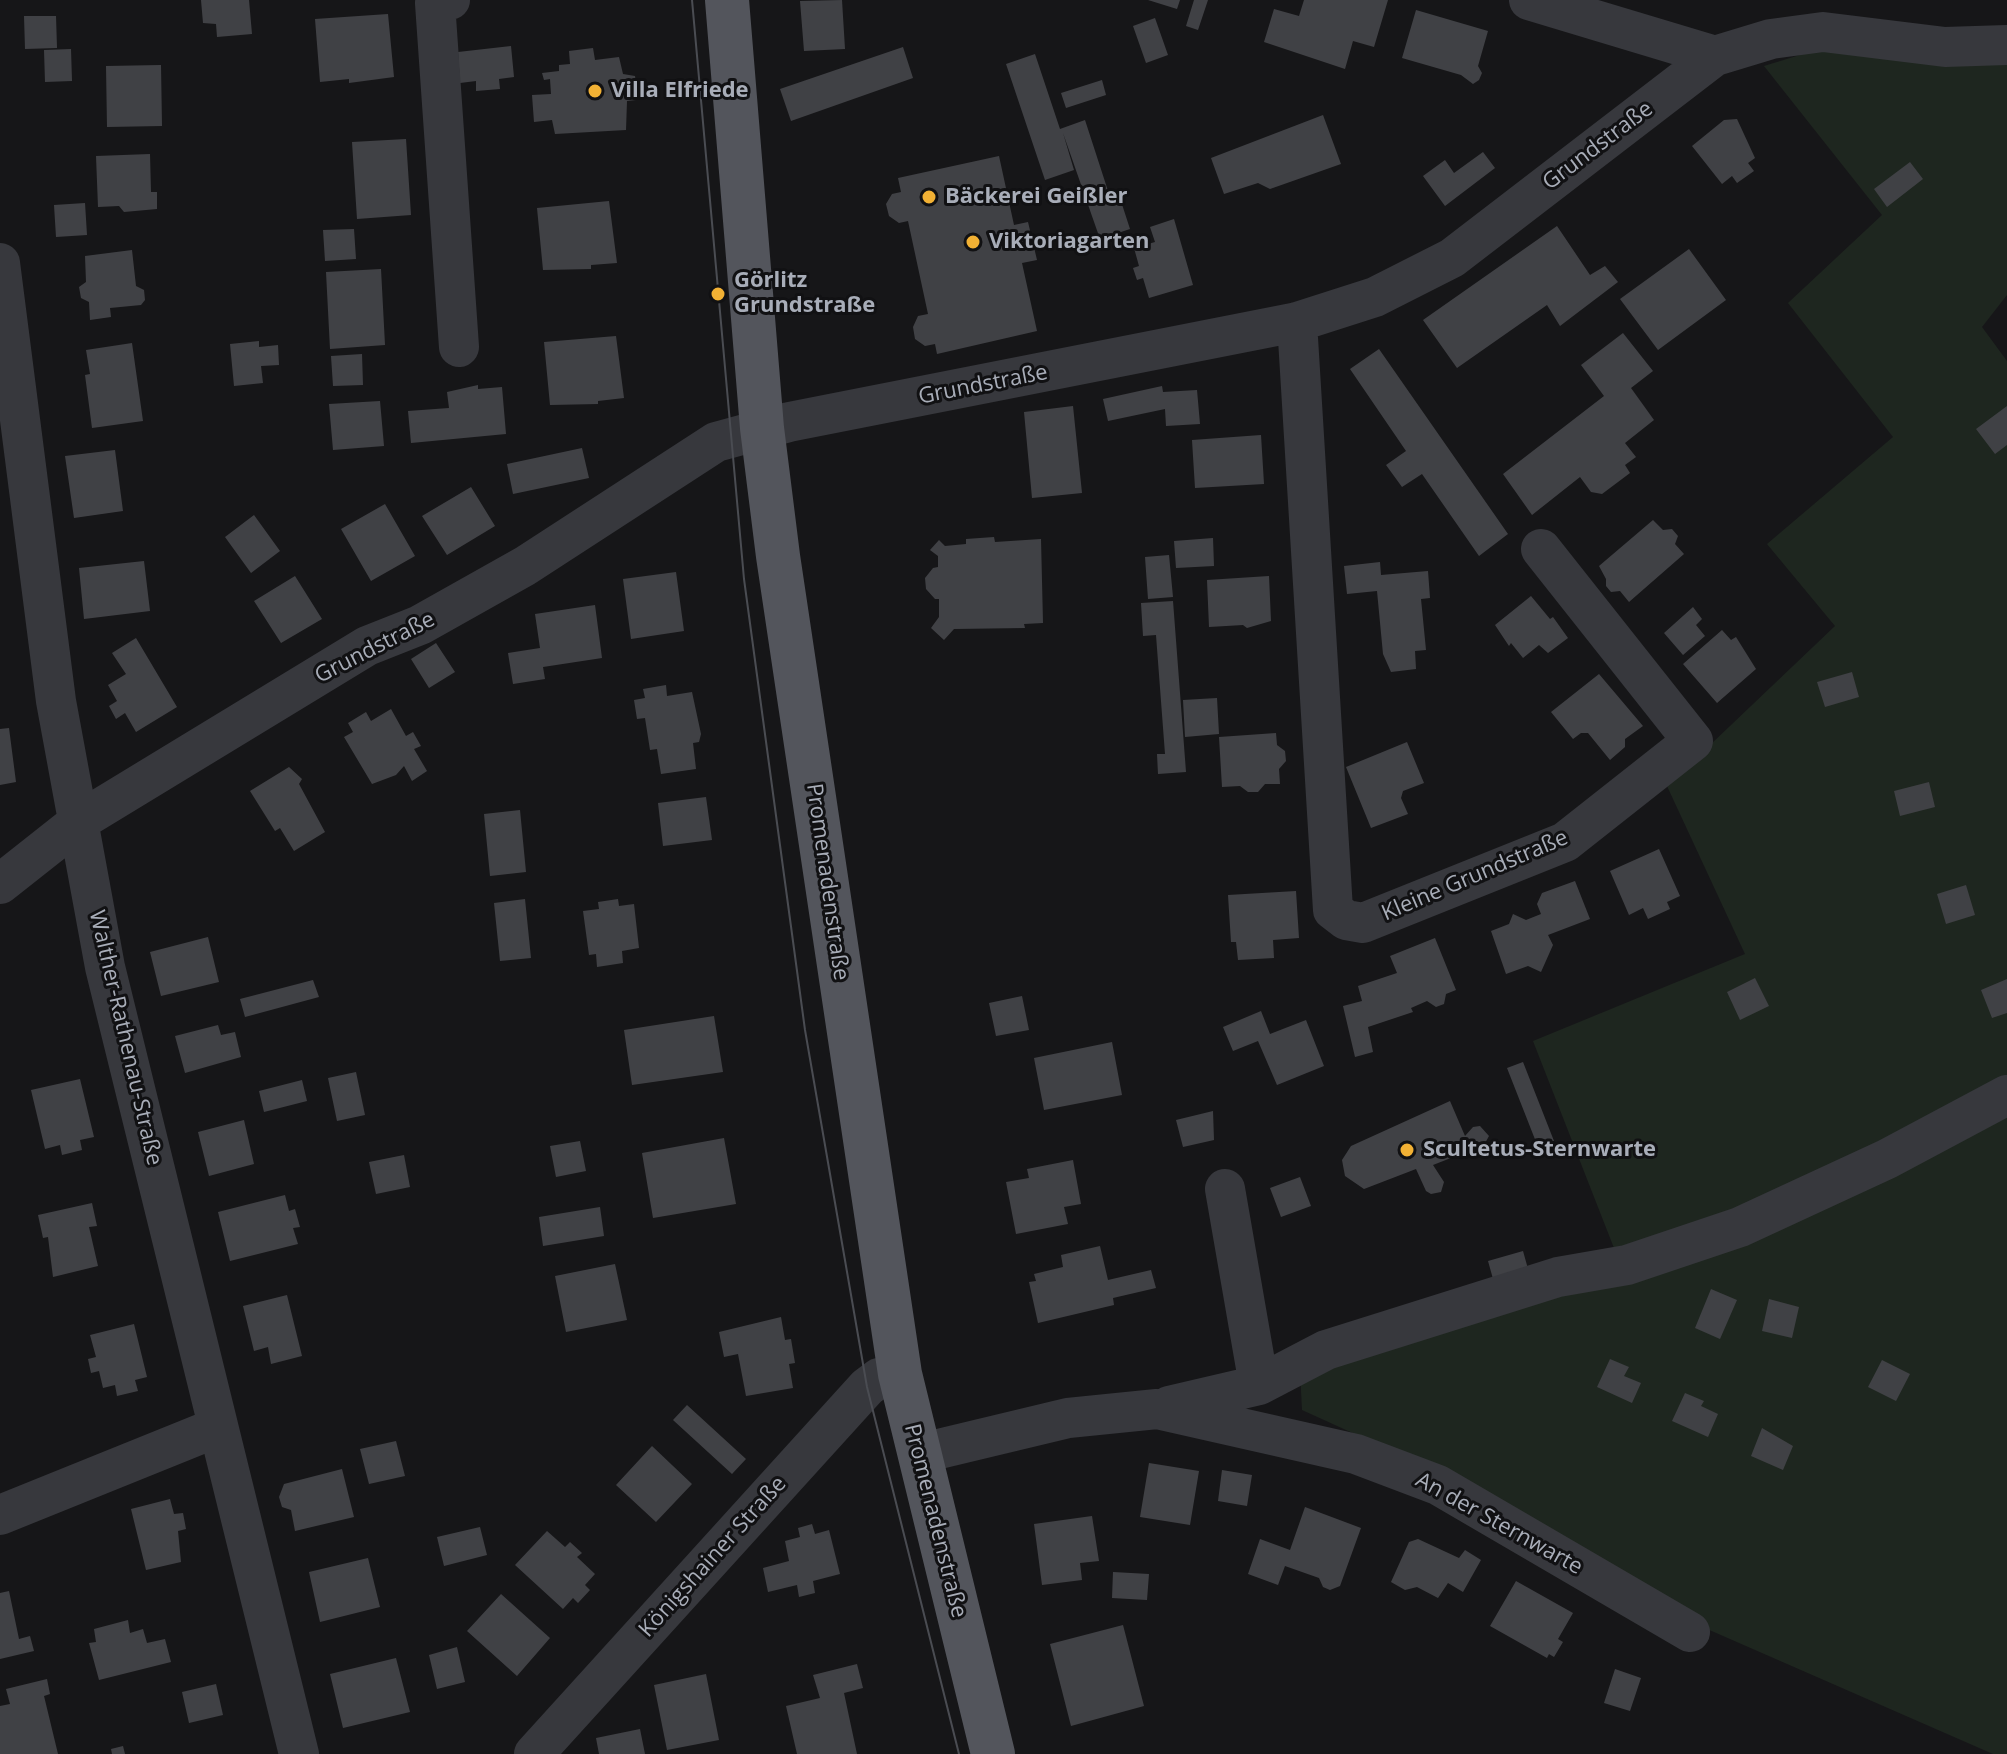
<!DOCTYPE html>
<html>
<head>
<meta charset="utf-8">
<style>
	body { margin:0 }
	canvas { display:block; background:#161618 }
</style>
</head>
<body>
<canvas width="2007" height="1754"></canvas>
<script>
const ctx = document.querySelector('canvas').getContext('2d');
ctx.lineJoin = 'round';
function fill(path, color) {
  ctx.fillStyle = color;
  ctx.fill(path, 'evenodd');
}
function stroke(path, color, width, dash) {
  ctx.strokeStyle = color;
  ctx.lineWidth = width;
  ctx.lineCap = dash ? 'butt' : 'round';
  ctx.setLineDash(dash || []);
  ctx.stroke(path);
}
function drawText(font, color, halo, rows, align = 'center') {
  ctx.font = font + ' "Open Sans",sans-serif';
  ctx.lineWidth = 6;
  ctx.setLineDash([]);
  ctx.textBaseline = 'middle';
  ctx.strokeStyle = halo;
  ctx.fillStyle = color;
  for (const [text, x, y, turn = 0] of rows) {
    ctx.save();
    ctx.translate(x, y);
    ctx.rotate((+turn || 0) * Math.PI / 180);
    ctx.textAlign = isNaN(turn) ? turn : align;
    if (halo) ctx.strokeText(text, 0, 0);
    ctx.fillText(text, 0, 0);
    ctx.restore();
  }
}
fill(new Path2D(`
	M1813,51L2007,62V295L1982,327L2007,361V1754H1993L1698,1625L1410,1459L1302,1410L1300,1370L1623,1271L1533,1041L1745,954L1667,786L1835,626L1767,544L1893,437L1788,303L1882,215L1764,66Z`), '#1e261f');
fill(new Path2D(`
	M201,0H249L252,34L217,37L216,24L203,23Z
	M842,0L845,49L804,51L800,1Z
	M1148,0H1180L1177,9Z
	M1194,0H1208L1198,30L1186,26Z
	M1304,0H1388L1374,47L1353,41L1345,69L1264,42L1274,9L1299,16Z
	M1416,10L1488,31L1478,66L1482,73L1479,80L1473,84L1461,75L1402,58Z
	M388,14L394,77L349,83V79L320,82L315,19Z
	M24,16H56L57,48L25,49Z
	M1155,18L1168,55L1146,63L1133,26Z
	M511,46L514,77L499,79L500,89L476,91V81L460,83L458,52Z
	M903,47L913,78L791,121L780,89Z
	M593,48L595,60L619,57L623,74L635,76L636,84L642,88L636,100L627,101L626,130L555,134L552,120L534,122L532,95L551,94L550,79L544,80L542,73L559,71V65L570,64L569,51Z
	M71,49L72,81L45,82L44,50Z
	M1035,54L1060,129L1085,120L1109,194L1118,192L1130,229L1100,239L1063,133L1074,170L1045,180L1006,64Z
	M161,65L162,126L107,127L106,66Z
	M1102,80L1106,95L1066,108L1061,93Z
	M1323,115L1341,164L1270,189L1258,183L1224,194L1211,158Z
	M1737,119L1755,158L1748,163L1754,171L1737,183L1732,176L1722,184L1692,146L1724,120Z
	M406,139L411,215L357,219L352,142Z
	M1483,152L1495,168L1445,206L1423,176L1445,160L1454,173Z
	M150,154L151,192H157V209L124,212L119,206L98,207L96,156Z
	M999,156L1014,225L1028,222L1037,260L1022,263L1037,331L937,354L935,344L925,346L915,339L913,327L918,316L928,314L908,221L899,223L889,216L886,204L892,194L901,192L898,178Z
	M1910,162L1923,179L1887,207L1874,189Z
	M609,201L617,263L591,265V269L543,270L537,208Z
	M85,203L87,235L56,237L54,205Z
	M1174,219L1193,285L1149,298L1143,278L1137,280L1133,268L1139,266L1134,248L1155,242L1150,227Z
	M1557,226L1590,275L1605,266L1618,282L1560,326L1547,305L1457,368L1423,320Z
	M354,229L356,259L325,261L323,230Z
	M1689,249L1726,300L1658,350L1620,299Z
	M132,250L136,286L144,290L145,300L141,305L110,308L111,317L90,320L89,302L81,298L79,287L86,282L85,256Z
	M381,269L385,345L330,349L326,272Z
	M1623,333L1653,371L1631,388L1654,420L1625,443L1636,457L1625,465L1630,473L1602,494L1591,492L1580,477L1532,515L1503,474L1604,396L1581,365Z
	M616,336L624,398L598,401V404L550,405L544,342Z
	M259,341V347L278,345L279,365L261,366L263,383L234,386L230,344Z
	M132,343L143,421L92,428L85,375L90,374L86,350Z
	M1379,349L1508,534L1479,556L1422,474L1402,487L1386,465L1406,451L1350,369Z
	M362,354L363,385L333,386L331,356Z
	M478,385V389L502,387L506,434L411,443L408,411L449,408L447,392Z
	M1162,386L1163,392L1197,390L1200,424L1166,426L1165,409L1108,421L1103,399Z
	M380,401L384,446L333,450L329,404Z
	M1073,406L1082,493L1032,498L1024,412Z
	M2007,406V445L1995,454L1976,429Z
	M1261,435L1264,484L1195,488L1192,440Z
	M582,448L589,478L513,494L507,464Z
	M115,450L123,511L74,518L65,456Z
	M471,487L495,526L447,555L422,516Z
	M385,504L415,556L371,581L341,529Z
	M254,515L280,551L251,573L225,537Z
	M1653,520L1663,530L1672,529L1678,536L1675,544L1684,554L1629,602L1620,591L1611,592L1606,586V579L1599,566Z
	M994,537L995,542L1041,539L1043,623L1024,624L1025,628L954,629L944,640L931,628L939,617V599H935L926,589L925,578L933,568L938,567V556L930,550L939,540L945,546L966,544V539Z
	M1213,538L1214,566L1176,568L1174,541Z
	M1169,555L1173,597L1148,599L1145,557Z
	M144,561L150,611L84,619L79,568Z
	M1380,562L1381,575L1428,571L1430,598L1421,599L1426,650L1415,651L1416,669L1391,672L1383,654L1377,591L1347,594L1344,566Z
	M676,572L684,631L631,639L623,579Z
	M295,576L322,619L281,643L254,601Z
	M1269,576L1271,621L1247,628L1243,625L1209,627L1207,580Z
	M1531,596L1550,619L1553,617L1568,638L1548,653L1539,645L1523,658L1511,643L1509,646L1495,625Z
	M1173,601L1186,772L1158,774L1157,754H1165L1156,635L1143,636L1141,603Z
	M595,605L602,658L543,667L545,679L513,684L508,653L540,648L535,614Z
	M1693,607L1702,619L1696,625L1705,636L1683,655L1664,633Z
	M1722,630L1731,640L1736,637L1756,669L1717,703L1683,664Z
	M136,638L177,707L136,732L125,713L116,719L109,706L117,701L108,685L126,674L112,653Z
	M436,643L455,672L429,688L411,659Z
	M1852,672L1859,697L1825,707L1817,682Z
	M1599,674L1643,726L1625,739V747L1610,760L1588,733H1581L1573,739L1551,712Z
	M666,685L667,696L692,692L701,734L699,742L693,743L696,769L661,774L657,749L650,750L645,718L637,719L634,700L645,698L643,689Z
	M1217,698L1219,734L1185,737L1183,700Z
	M391,709L406,736L413,732L421,746L414,749L427,771L412,781L404,766L396,775L372,784L344,737L353,732L348,723L366,712L371,721Z
	M9,728L16,782L0,785V729Z
	M1276,733L1277,745L1285,751L1286,761L1279,769L1280,784H1265L1258,792H1248L1240,786L1222,787L1219,737Z
	M1407,742L1424,783L1403,791L1401,798L1408,814L1371,828L1346,767Z
	M289,767L302,779L299,784L325,832L294,851L280,828L275,831L250,791Z
	M1929,782L1935,807L1900,816L1894,791Z
	M706,797L712,840L663,846L658,803Z
	M520,810L526,872L490,876L484,814Z
	M1659,849L1680,896L1667,902L1670,909L1648,919L1643,908L1629,915L1610,871Z
	M1575,881L1590,919L1548,935L1553,945L1541,972L1528,966L1506,974L1491,931L1509,924L1513,914L1526,920L1541,914L1537,904L1542,893Z
	M1966,885L1975,915L1946,924L1937,894Z
	M1296,891L1299,938L1273,940L1274,958L1238,960L1236,942H1231L1228,895Z
	M525,899L531,958L500,961L494,903Z
	M618,899L619,906L634,904L639,948L622,951L623,963L597,967L596,954L589,955L583,911L599,909L598,902Z
	M208,937L219,982L161,996L150,952Z
	M1435,938L1456,990L1446,994L1444,1004L1436,1007L1427,1001L1411,1008L1413,1012L1368,1027L1373,1052L1355,1057L1343,1006L1362,1001L1358,986L1397,973L1390,956Z
	M1755,978L1769,1006L1740,1020L1727,992Z
	M2007,979V1013L1992,1018L1981,990Z
	M313,980L319,997L245,1017L240,999Z
	M1022,996L1029,1030L996,1036L989,1003Z
	M1261,1011L1270,1034L1306,1020L1324,1066L1277,1085L1258,1041L1233,1051L1223,1027Z
	M714,1016L723,1072L632,1085L624,1030Z
	M218,1025L221,1035L235,1032L241,1057L185,1073L175,1036Z
	M1112,1042L1122,1095L1044,1110L1034,1058Z
	M1523,1062L1554,1141L1538,1147L1507,1068Z
	M356,1072L365,1115L337,1121L328,1078Z
	M80,1079L94,1137L80,1140L82,1150L62,1155L60,1145L45,1149L31,1090Z
	M302,1080L307,1101L264,1112L259,1091Z
	M1450,1101L1465,1136L1473,1127L1480,1126L1489,1136L1484,1145L1433,1165L1444,1182L1441,1192L1431,1194L1426,1191L1416,1169L1364,1189L1345,1176L1342,1160L1351,1146Z
	M1213,1111L1214,1140L1183,1147L1176,1120Z
	M244,1120L254,1164L209,1176L198,1132Z
	M724,1138L736,1204L653,1218L642,1153Z
	M580,1141L586,1171L556,1177L550,1146Z
	M404,1155L410,1187L376,1194L369,1162Z
	M1073,1160L1081,1204L1064,1207L1068,1224L1016,1234L1006,1182L1029,1178L1027,1169Z
	M1300,1177L1311,1206L1281,1217L1270,1188Z
	M285,1195L289,1211L295,1209L300,1227L293,1228L298,1244L230,1261L218,1212Z
	M92,1203L97,1226L89,1227L98,1266L53,1277L48,1237L43,1238L38,1215Z
	M600,1207L604,1236L543,1246L539,1217Z
	M1100,1246L1108,1280L1151,1270L1156,1288L1113,1298L1114,1305L1038,1323L1029,1282L1036,1281L1034,1274L1063,1267L1061,1255Z
	M1523,1251L1530,1276L1495,1286L1488,1261Z
	M615,1264L627,1320L566,1332L555,1276Z
	M1711,1289L1737,1300L1720,1339L1695,1328Z
	M287,1295L302,1356L271,1364L268,1347L254,1351L243,1306Z
	M1769,1299L1799,1307L1792,1338L1762,1331Z
	M781,1317L785,1340L791,1339L795,1363L789,1364L793,1388L746,1396L738,1354L724,1357L719,1332Z
	M134,1324L147,1377L135,1380L138,1391L117,1396L115,1385L103,1388L99,1371L91,1373L88,1359L96,1357L90,1335Z
	M1610,1359L1629,1367L1624,1376L1641,1383L1632,1403L1597,1387Z
	M1882,1360L1910,1374L1896,1401L1868,1387Z
	M1685,1393L1704,1401L1701,1406L1718,1414L1708,1437L1672,1421Z
	M687,1405L746,1459L732,1474L673,1420Z
	M1762,1428L1793,1446L1783,1470L1751,1456Z
	M396,1441L405,1476L369,1484L360,1449Z
	M652,1446L692,1484L656,1522L616,1485Z
	M1149,1463L1199,1471L1190,1525L1140,1517Z
	M342,1469L354,1517L295,1531L291,1510L282,1507L279,1497L284,1484Z
	M1222,1470L1252,1475L1247,1506L1218,1501Z
	M170,1499L174,1514L183,1513L186,1529L178,1531L181,1562L146,1570L131,1509Z
	M1305,1507L1361,1528L1340,1586L1330,1590L1323,1587L1319,1578L1285,1566L1278,1585L1248,1574L1260,1539L1290,1550Z
	M1092,1516L1099,1561L1080,1563L1082,1580L1042,1585L1034,1524Z
	M812,1524L815,1534L829,1530L840,1574L813,1581L815,1593L799,1597L797,1585L768,1592L763,1568L789,1561L785,1541L800,1537L798,1528Z
	M480,1527L487,1555L444,1566L437,1537Z
	M547,1531L565,1547L570,1542L582,1553L577,1557L595,1574L585,1585L590,1590L578,1603L573,1598L563,1609L515,1565Z
	M1418,1539L1459,1558L1465,1550L1481,1560L1463,1592L1448,1583L1438,1598L1417,1587L1405,1590L1391,1582L1409,1542Z
	M368,1558L380,1607L320,1622L309,1572Z
	M1113,1572L1149,1574L1147,1600L1112,1598Z
	M1516,1581L1573,1613L1558,1639L1563,1642L1554,1657L1549,1654L1547,1658L1490,1626Z
	M9,1591L19,1639L30,1636L34,1651L0,1659V1593Z
	M501,1594L550,1638L517,1676L467,1631Z
	M128,1620L130,1633L143,1629L147,1643L165,1639L171,1662L99,1680L89,1643L96,1642L94,1629Z
	M1123,1625L1144,1706L1071,1726L1050,1644Z
	M457,1647L465,1682L437,1689L429,1655Z
	M396,1658L410,1712L343,1728L330,1674Z
	M857,1664L863,1688L844,1693L857,1754H797L786,1706L820,1698L813,1675Z
	M1615,1669L1641,1678L1630,1711L1604,1703Z
	M706,1674L719,1740L667,1750L654,1685Z
	M47,1679L50,1694L44,1696L58,1754H0V1706L10,1704L6,1689Z
	M216,1684L223,1715L189,1723L182,1692Z
	M640,1729L645,1754H599L596,1738Z
	M123,1746L125,1754H112L111,1749Z`), '#404145');
stroke(new Path2D(`
	M450,0L435,3L459,347
	M1529,0L1715,56
	M0,263L56,701L105,967L299,1754
	M1297,322L1333,910L1346,920L1363,923L1565,842L1693,741L1541,549
	M0,884L81,820L367,646L420,625L525,566L716,442L789,422L1297,322L1375,297L1452,258L1715,56L1771,39L1823,32L1945,47L2007,45
	M1259,1385L1326,1350L1558,1277L1627,1265L1740,1227L1887,1159L2007,1095
	M1169,1406L1259,1385L1225,1189
	M918,1454L1068,1418L1157,1409L1356,1454L1438,1485L1690,1632
	M0,1515L218,1427
	M534,1754L867,1387L879,1378L900,1374`), '#37383d', 40);
stroke(new Path2D(`
	M727,0L762,428L778,556L900,1374L993,1754`), '#53555c', 44);
stroke(new Path2D(`
	M692,0L744,579L805,1030L867,1387L959,1754`), '#4a4c52', 2);
for (const [x, y, r, color] of [
	[595,91,8,"#f2b134"],
	[929,197,8,"#f2b134"],
	[973,242,8,"#f2b134"],
	[718,294,8,"#f2b134"],
	[1407,1150,8,"#f2b134"]
]) {
  const dot = new Path2D();
  dot.arc(x, y, r, 0, 2 * Math.PI);
  ctx.fillStyle = color;
  ctx.fill(dot);
  stroke(dot, '#111113', 3);
}
drawText('bold 22px', '#a8adb8', '#111113', [
	["Villa Elfriede",611,91],
	["Bäckerei Geißler",945,197],
	["Viktoriagarten",989,242],
	["Görlitz",734,281],
	["Grundstraße",734,306],
	["Scultetus-Sternwarte",1423,1150]
], 'left');
drawText('22px', '#a8adb8', '#111113', [
	["Grundstraße",1598,146,-37],
	["Grundstraße",983,385,-11],
	["Grundstraße",375,648,-27],
	["Kleine Grundstraße",1475,876,-23],
	["Promenadenstraße",827,882,82],
	["Walther-Rathenau-Straße",125,1038,77],
	["Promenadenstraße",935,1521,76],
	["An der Sternwarte",1499,1524,29],
	["Königshainer Straße",713,1557,-48]
]);
</script>
</body>
</html>
